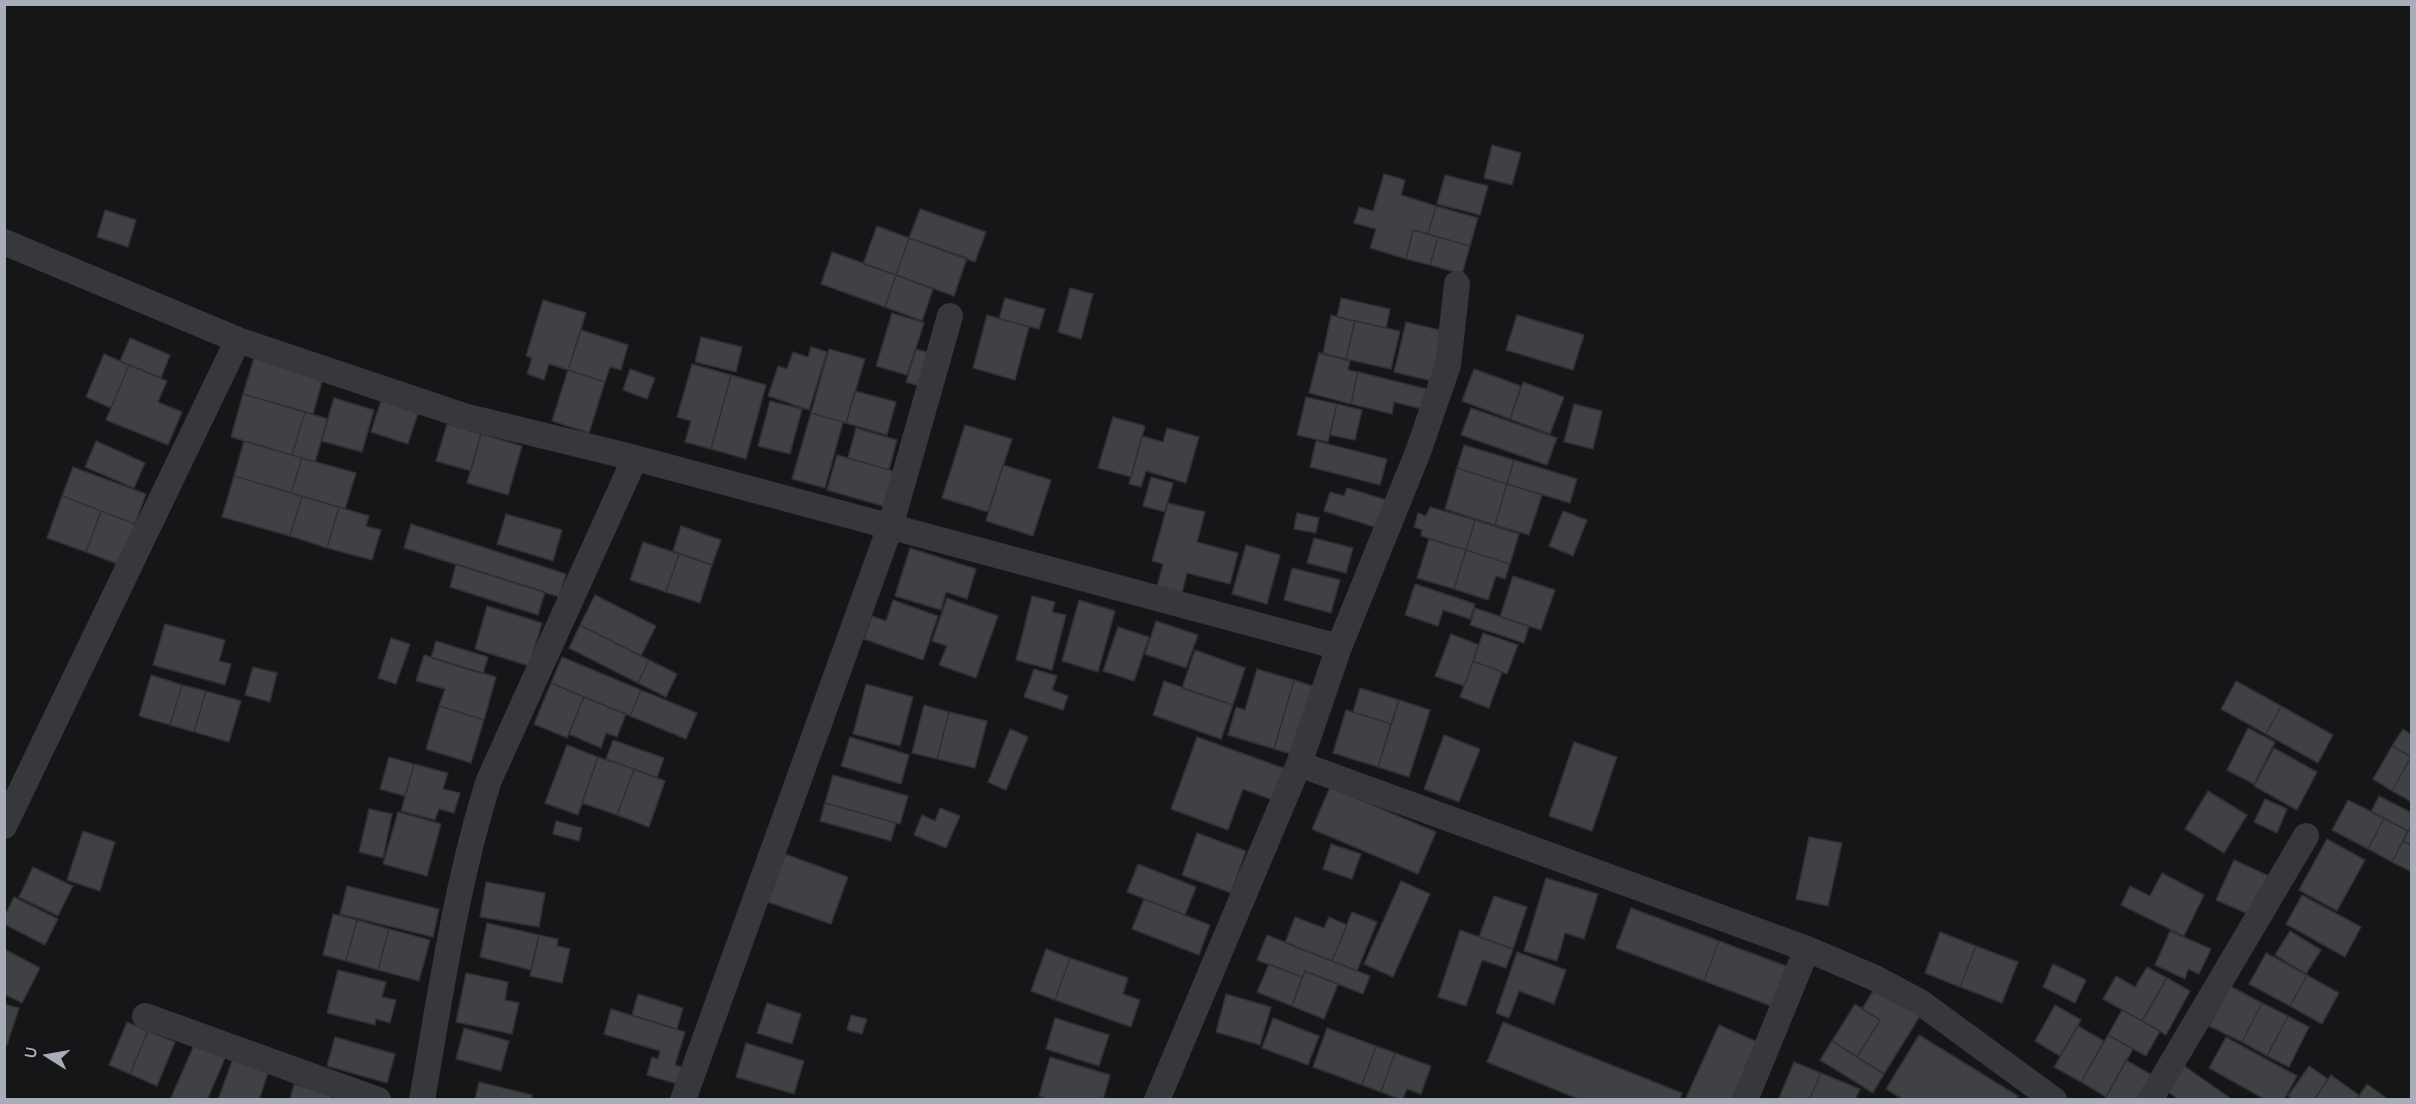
<!DOCTYPE html>
<html>
<head>
<meta charset="utf-8">
<style>
	body { margin:0 }
	#map { position:relative; width:2416px; height:1104px; overflow:hidden; background:#161618; font-family:Quicksand,sans-serif }
	canvas { display:block }
	.frame { position:absolute; inset:0; border:6px solid #a8adb8; pointer-events:none }
	.north { position:absolute; left:18px; top:1026px; width:60px; height:60px; -webkit-text-stroke:4px #111113; paint-order:stroke; rotate:281deg; font-size:16px; font-weight:700; line-height:24px; text-align:center; color:#a8adb8 }
	.north::after { content:''; display:block; margin:auto; width:21px; height:27px; background:#a8adb8; clip-path:polygon(50% 0,100% 100%,50% 72%,0 100%) }
</style>
</head>
<body>
<div id="map">
<canvas width="2416" height="1104"></canvas>
<div class="frame"></div>
<div class="north">U</div>
</div>
<script>
const ctx = document.querySelector('canvas').getContext('2d');
ctx.lineJoin = 'round';
function fill(path, color) {
  ctx.fillStyle = color;
  ctx.fill(path, 'evenodd');
}
function stroke(path, color, width, dash) {
  ctx.strokeStyle = color;
  ctx.lineWidth = width;
  ctx.lineCap = dash ? 'butt' : 'round';
  ctx.setLineDash(dash || []);
  ctx.stroke(path);
}
const building = new Path2D(`
	M1492,145L1521,153L1512,185L1484,178Z
	M1384,174L1405,180L1401,195L1436,206L1428,234L1413,230L1406,259L1370,248L1376,229L1354,223L1359,207L1373,211Z
	M1445,175L1488,186L1480,215L1437,204Z
	M1436,206L1478,218L1470,246L1428,234Z
	M920,209L986,232L975,262L909,238Z
	M105,210L136,220L128,247L97,237Z
	M877,226L909,238L896,275L863,264Z
	M1413,230L1438,237L1430,265L1406,259Z
	M1438,237L1470,246L1462,274L1430,265Z
	M909,238L967,258L954,296L896,275Z
	M832,252L896,275L885,307L821,284Z
	M896,275L933,289L922,321L885,307Z
	M1070,288L1093,294L1081,339L1058,332Z
	M1005,298L1045,309L1039,329L999,319Z
	M1341,298L1390,309L1386,328L1337,317Z
	M543,300L586,313L568,370L549,364L544,380L527,374L532,358L526,356Z
	M892,313L924,323L907,375L876,366Z
	M987,315L1029,327L1015,380L973,368Z
	M1331,315L1355,321L1346,359L1323,353Z
	M1517,315L1584,335L1573,370L1506,350Z
	M1355,321L1400,331L1391,369L1346,359Z
	M1406,322L1448,332L1436,382L1394,372Z
	M581,330L628,345L621,370L610,367L605,382L568,370Z
	M701,337L742,347L736,372L695,362Z
	M130,338L170,355L161,378L120,361Z
	M811,347L827,352L809,410L768,396L778,366L787,369L793,352L808,357Z
	M829,349L865,359L846,423L811,413Z
	M916,349L936,355L926,388L906,382Z
	M1319,353L1350,361L1348,370L1358,372L1351,404L1309,393Z
	M104,354L129,365L111,408L86,397Z
	M254,358L323,378L313,414L243,394Z
	M692,364L731,375L711,449L685,442L691,421L677,417Z
	M129,365L167,381L158,402L182,412L168,445L106,420Z
	M630,369L655,378L647,399L623,390Z
	M1474,369L1521,386L1510,419L1462,401Z
	M568,370L605,382L589,433L552,421Z
	M1358,372L1431,390L1426,410L1394,402L1392,414L1351,404Z
	M731,375L766,385L746,459L711,449Z
	M1523,382L1564,397L1550,434L1510,419Z
	M855,391L896,402L887,435L846,423Z
	M243,394L305,412L292,455L231,437Z
	M1306,397L1337,404L1328,442L1297,435Z
	M334,398L374,410L362,452L321,441Z
	M381,401L418,413L408,444L371,432Z
	M770,401L802,409L790,454L758,446Z
	M1337,404L1362,410L1355,440L1330,435Z
	M1574,404L1602,411L1593,449L1564,442Z
	M1471,408L1557,438L1547,465L1461,435Z
	M305,412L328,419L315,462L292,455Z
	M811,413L843,422L825,488L792,479Z
	M1113,417L1145,426L1131,477L1098,468Z
	M447,424L481,434L471,471L436,461Z
	M965,425L1012,439L988,512L942,498Z
	M856,428L897,440L889,470L848,458Z
	M1167,428L1199,437L1186,483L1146,471L1141,487L1129,484L1142,436L1163,442Z
	M481,434L522,446L508,495L467,483Z
	M96,441L145,463L134,488L85,467Z
	M244,441L302,458L291,493L234,476Z
	M1316,441L1387,459L1380,485L1310,467Z
	M1464,445L1514,460L1507,484L1457,468Z
	M837,455L900,473L890,508L827,490Z
	M302,458L356,473L345,509L291,493Z
	M1514,460L1577,479L1570,503L1507,484Z
	M1003,465L1051,480L1033,536L986,521Z
	M73,467L146,494L135,524L62,496Z
	M1457,468L1507,484L1495,525L1445,509Z
	M234,476L302,496L290,536L222,517Z
	M1151,477L1173,483L1165,512L1143,506Z
	M1507,484L1542,495L1529,535L1495,525Z
	M1347,488L1390,501L1381,529L1324,511L1330,492L1344,496Z
	M62,496L101,511L86,552L47,538Z
	M302,496L339,507L327,548L290,536Z
	M1168,503L1205,512L1197,542L1238,553L1230,584L1187,573L1182,593L1157,587L1163,564L1152,561Z
	M339,507L369,516L366,526L381,530L372,560L327,548Z
	M1430,507L1475,520L1466,550L1421,536L1422,530L1414,527L1418,513L1426,516Z
	M101,511L135,524L120,565L86,552Z
	M1563,511L1587,520L1573,556L1549,546Z
	M1297,513L1319,518L1316,533L1294,529Z
	M506,514L562,530L553,561L497,544Z
	M1475,520L1519,534L1510,564L1466,550Z
	M411,524L566,574L559,597L404,548Z
	M681,526L721,540L712,565L673,551Z
	M1314,538L1353,548L1346,573L1307,563Z
	M1429,539L1466,550L1454,589L1417,578Z
	M643,542L679,554L666,592L630,580Z
	M1246,545L1280,555L1267,604L1232,594Z
	M910,548L976,569L967,599L946,592L941,610L895,596Z
	M1466,550L1510,564L1505,579L1496,576L1488,600L1454,589Z
	M679,554L712,565L700,603L666,592Z
	M456,564L545,592L538,615L450,587Z
	M1292,568L1340,580L1331,613L1284,600Z
	M1513,576L1555,590L1541,630L1500,617Z
	M1415,584L1475,604L1470,619L1443,610L1438,626L1405,615Z
	M595,595L656,626L641,656L580,625Z
	M1032,596L1055,602L1052,612L1066,615L1052,670L1016,660Z
	M947,598L998,616L976,678L939,665L947,646L932,641Z
	M893,600L938,616L923,660L864,639L872,616L886,621Z
	M1079,600L1115,611L1098,672L1062,661Z
	M487,606L542,623L529,666L475,649Z
	M1475,608L1529,626L1524,643L1470,625Z
	M1156,621L1198,635L1186,668L1145,654Z
	M165,624L225,640L219,661L231,664L225,685L153,665Z
	M580,625L649,660L638,683L569,648Z
	M1118,627L1149,637L1134,681L1103,671Z
	M1483,633L1518,645L1507,674L1473,661Z
	M1451,634L1479,645L1464,686L1435,676Z
	M391,638L410,644L396,684L378,678Z
	M436,641L488,657L483,674L431,658Z
	M1195,650L1245,668L1233,705L1182,688Z
	M424,655L496,677L484,720L439,706L445,689L416,681Z
	M562,657L641,690L630,716L551,683Z
	M649,660L677,674L666,697L638,683Z
	M1473,661L1502,672L1489,708L1460,697Z
	M253,667L277,673L270,702L245,695Z
	M1034,669L1057,676L1052,690L1068,696L1063,710L1024,697Z
	M1257,669L1294,680L1274,749L1228,735L1236,707L1245,710Z
	M151,675L182,685L170,725L139,716Z
	M1294,680L1319,688L1299,756L1274,749Z
	M1164,681L1233,705L1221,739L1153,715Z
	M2236,681L2281,706L2266,734L2221,709Z
	M551,683L584,697L567,738L534,724Z
	M866,684L913,697L900,746L853,734Z
	M182,685L206,691L194,732L170,725Z
	M1360,688L1399,700L1391,724L1353,712Z
	M641,690L697,713L686,739L630,716Z
	M206,691L241,701L229,742L194,732Z
	M584,697L626,714L617,737L606,733L601,748L569,734Z
	M1399,700L1430,710L1409,777L1378,767Z
	M924,705L949,712L937,759L912,753Z
	M439,706L484,720L471,763L426,749Z
	M2281,706L2333,735L2318,763L2266,734Z
	M1346,710L1391,724L1378,767L1333,753Z
	M949,712L987,721L975,768L937,759Z
	M2248,728L2275,742L2254,784L2227,770Z
	M1010,729L1028,737L1006,790L988,782Z
	M2403,729L2412,735V757L2392,746Z
	M1444,735L1480,749L1459,802L1424,789Z
	M850,737L909,755L901,784L841,766Z
	M1197,737L1289,770L1278,802L1243,789L1228,830L1171,809Z
	M613,740L664,758L657,778L606,759Z
	M1574,742L1617,757L1592,831L1549,816Z
	M567,745L598,757L578,815L545,803Z
	M2392,746L2411,757L2392,791L2373,779Z
	M2274,748L2317,772L2297,810L2254,786Z
	M389,757L414,764L405,796L380,789Z
	M598,757L634,769L617,815L582,803Z
	M2411,757H2412V802L2392,791Z
	M414,764L448,773L443,789L460,793L454,813L439,809L435,820L401,811Z
	M634,769L665,781L649,827L617,815Z
	M833,775L908,796L900,824L825,803Z
	M1330,787L1436,832L1418,874L1312,829Z
	M2208,791L2247,815L2224,853L2185,829Z
	M2379,796L2412,813V825L2408,831L2371,812Z
	M2265,799L2287,809L2277,833L2254,822Z
	M2348,800L2384,818L2368,849L2332,830Z
	M825,803L896,823L891,841L820,821Z
	M940,808L960,816L946,848L914,835L922,815L935,821Z
	M369,809L392,814L383,858L359,852Z
	M398,812L441,824L427,876L383,864Z
	M2384,818L2408,831L2392,862L2368,849Z
	M556,821L582,828L579,841L553,834Z
	M2412,825V846L2403,841Z
	M83,831L115,842L100,891L67,880Z
	M1197,833L1246,851L1231,893L1182,875Z
	M1809,837L1842,843L1828,906L1796,899Z
	M2327,839L2365,860L2337,911L2299,890Z
	M2403,841L2412,846V872L2392,862Z
	M1331,844L1361,854L1352,879L1323,869Z
	M785,854L848,877L831,924L768,902Z
	M2234,860L2271,877L2253,916L2216,900Z
	M1138,864L1196,887L1185,915L1127,892Z
	M33,867L73,886L58,916L19,897Z
	M2162,873L2204,895L2184,936L2121,905L2130,886L2150,896Z
	M1546,878L1598,894L1584,939L1565,933L1557,961L1524,951Z
	M1401,881L1430,894L1393,977L1364,964Z
	M486,882L545,893L539,927L480,917Z
	M347,886L439,909L433,937L340,914Z
	M2302,895L2361,927L2345,957L2286,924Z
	M1494,896L1527,907L1513,949L1479,937Z
	M14,897L58,919L45,945L4,924V917Z
	M1144,899L1210,925L1199,955L1132,929Z
	M1631,908L1719,941L1704,981L1616,948Z
	M1352,912L1377,922L1357,971L1332,961Z
	M333,914L357,920L346,961L323,955Z
	M1295,917L1324,928L1329,917L1347,925L1332,961L1285,943Z
	M357,920L389,929L378,970L346,961Z
	M487,923L539,935L531,970L480,957Z
	M389,929L430,940L419,981L378,970Z
	M1460,930L1513,949L1506,968L1482,960L1466,1006L1438,997Z
	M2170,931L2211,949L2199,974L2188,969L2185,979L2155,965Z
	M2290,931L2321,950L2306,974L2275,955Z
	M1940,932L1976,946L1960,987L1925,973Z
	M539,935L558,939L557,946L570,949L562,983L530,976Z
	M1267,935L1370,976L1363,994L1305,971L1302,977L1257,960Z
	M1719,941L1794,969L1779,1009L1704,981Z
	M1976,946L2018,962L2002,1003L1960,987Z
	M4,949L40,968L22,1003L4,994Z
	M1046,949L1070,958L1055,1000L1031,991Z
	M1517,952L1566,970L1554,1004L1519,991L1509,1018L1496,1013Z
	M2266,953L2307,975L2290,1006L2249,984Z
	M1070,958L1128,978L1123,994L1140,1000L1131,1027L1055,1000Z
	M1269,964L1302,977L1292,1006L1257,992Z
	M2053,964L2086,980L2075,1003L2043,987Z
	M2147,967L2167,978L2142,1021L2103,999L2116,976L2135,987Z
	M338,970L386,982L382,997L396,1000L390,1023L376,1019L375,1025L327,1013Z
	M1305,971L1338,984L1324,1019L1292,1006Z
	M466,973L508,982L505,1000L519,1003L512,1034L456,1022Z
	M2307,975L2339,993L2322,1024L2290,1006Z
	M2167,978L2190,991L2166,1035L2142,1021Z
	M2230,986L2262,1003L2242,1042L2209,1026Z
	M1875,988L1920,1016L1884,1074L1857,1057L1880,1020L1862,1009Z
	M638,994L683,1008L677,1029L632,1015Z
	M1226,994L1271,1007L1260,1045L1216,1032Z
	M767,1003L801,1014L792,1044L757,1033Z
	M2262,1003L2288,1016L2267,1056L2242,1042Z
	M4,1004L19,1008L7,1045L4,1044Z
	M1855,1004L1880,1020L1857,1057L1832,1041Z
	M2055,1005L2081,1020L2060,1056L2035,1041Z
	M611,1009L685,1032L675,1065L682,1067L677,1084L647,1075L652,1057L658,1059L660,1051L604,1034Z
	M2122,1010L2160,1031L2146,1056L2108,1035Z
	M851,1015L867,1019L862,1034L847,1030Z
	M2288,1016L2309,1027L2289,1067L2267,1056Z
	M1055,1018L1109,1035L1099,1066L1046,1049Z
	M1273,1018L1319,1036L1308,1065L1262,1048Z
	M127,1022L148,1031L130,1074L109,1065Z
	M1503,1022L1682,1093L1680,1100H1581L1487,1062Z
	M1719,1025L1762,1044L1738,1100H1685Z
	M2078,1026L2104,1041L2081,1082L2054,1067Z
	M464,1028L509,1041L501,1071L456,1059Z
	M1327,1028L1376,1046L1362,1085L1313,1067Z
	M148,1031L175,1042L157,1086L130,1074Z
	M1919,1035L2018,1096L2016,1100H1904L1886,1089Z
	M2108,1035L2133,1049L2106,1097L2081,1082Z
	M198,1036L229,1049L207,1100H170Z
	M335,1037L395,1054L387,1083L327,1066Z
	M2226,1037L2297,1076L2284,1100H2266L2209,1068Z
	M1832,1041L1884,1074L1873,1093L1820,1060Z
	M746,1043L804,1061L794,1094L736,1077Z
	M1376,1046L1395,1053L1381,1092L1362,1085Z
	M1395,1053L1431,1066L1421,1094L1407,1089L1402,1100L1381,1092Z
	M1050,1057L1110,1075L1103,1100H1050L1039,1096Z
	M233,1058L269,1070L259,1100H218Z
	M2126,1060L2152,1075L2139,1100L2105,1099Z
	M1794,1062L1821,1073L1809,1100L1779,1098Z
	M2180,1063L2233,1100H2179L2163,1088Z
	M2309,1066L2328,1079L2314,1100H2293L2288,1096Z
	M1821,1073L1860,1089L1855,1100H1809Z
	M2331,1075L2359,1095L2356,1100H2314Z
	M479,1082L532,1095L531,1100H475Z
	M294,1084L332,1095L331,1100H290Z
	M2367,1084L2389,1100H2356Z`);
fill(building, '#404145');
stroke(building, '#303034', 1.5);
stroke(new Path2D(`
	M4,242L238,340L467,417L635,458L1339,647
	M1299,764L1807,949L1875,978L1920,1002L2054,1100
	M4,826L238,340
	M145,1016L378,1100
	M422,1100C441,992 456,884 489,780L635,458
	M683,1100L890,527L950,316
	M1157,1100L1299,764L1339,647L1418,452L1448,365L1457,284
	M1745,1100L1807,949
	M2150,1100L2306,836`), '#37383d', 26);
</script>
</body>
</html>
